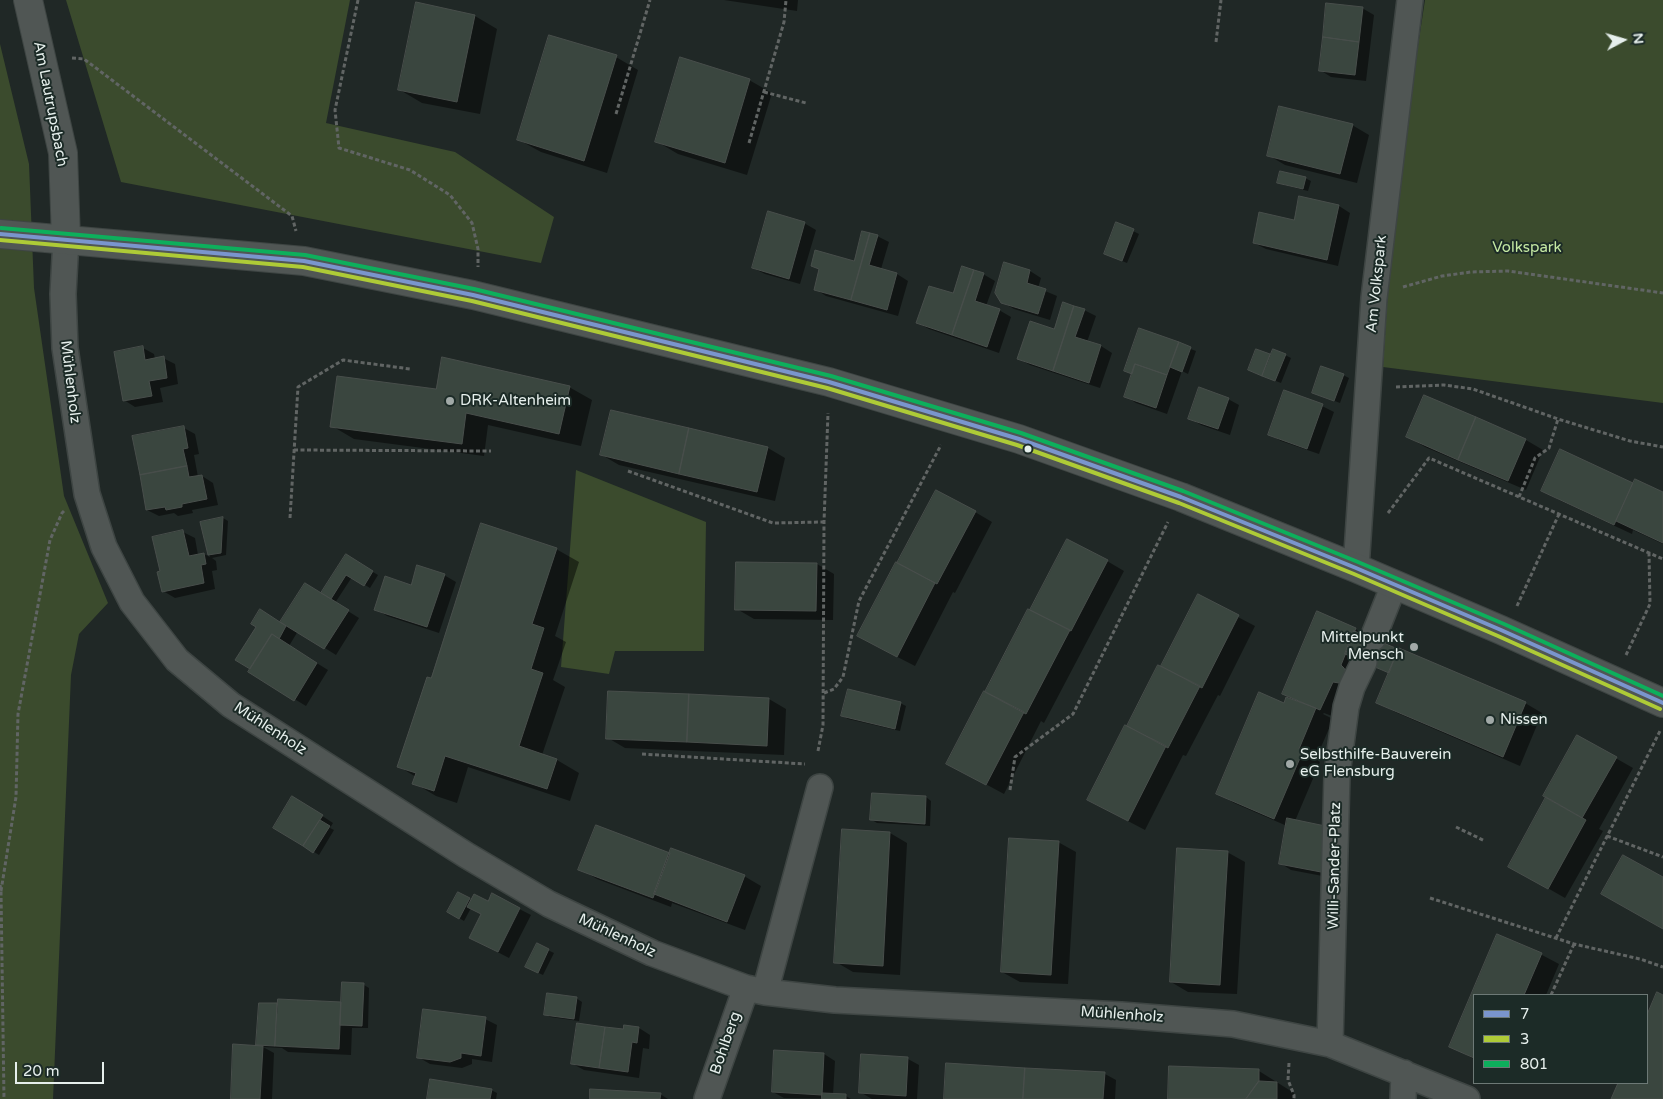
<!DOCTYPE html>
<html>
<head>
<meta charset="utf-8">
<style>
	body { margin:0 }
	#map { position:relative; width:1663px; height:1099px; overflow:hidden; background:#202826; font-family:"Varela Round",sans-serif }
	canvas { display:block }
	.legend { position:absolute; left:1473px; top:994px; width:175px; height:90px; box-sizing:border-box; background:#1c2b27; border:1px solid #6d7976; margin:0; padding:6px 9px; list-style:none; font-size:15px; color:#e6efec }
	.legend li { display:flex; align-items:center; gap:10px; height:25px }
	.legend b { width:25px; border:1px solid #6d7976 }
	.north { position:absolute; left:1598px; top:15px; width:50px; height:50px; -webkit-text-stroke:4px #1c2b27; paint-order:stroke; rotate:84deg; font-size:14px; font-weight:700; line-height:20px; text-align:center; color:#e6efec }
	.north::after { content:''; display:block; margin:auto; width:18px; height:22px; background:#e6efec; clip-path:polygon(50% 0,100% 100%,50% 72%,0 100%) }
	.scale { position:absolute; left:15px; top:1062px; width:89px; height:22px; box-sizing:border-box; border:2px solid #e6efec; border-top:0; padding-left:6px; font-size:15px; line-height:18px; white-space:nowrap; color:#e6efec; -webkit-text-stroke:4px #1c2b27; paint-order:stroke }
</style>
</head>
<body>
<div id="map">
<canvas width="1663" height="1099"></canvas>
<ul class="legend">
<li><b style="height:6px;background:#7a95cd"></b>7</li>
<li><b style="height:6px;background:#aecb37"></b>3</li>
<li><b style="height:6px;background:#0daf5c"></b>801</li>
</ul>
<div class="north">N</div>
<div class="scale">20 m</div>
</div>
<script>
const ctx = document.querySelector('canvas').getContext('2d');
ctx.lineJoin = 'round';
function fill(path, color) {
  ctx.fillStyle = color;
  ctx.fill(path, 'evenodd');
}
function stroke(path, color, width, dash) {
  ctx.strokeStyle = color;
  ctx.lineWidth = width;
  ctx.lineCap = dash ? 'butt' : 'round';
  ctx.setLineDash(dash || []);
  ctx.stroke(path);
}
function drawText(font, color, halo, rows, align = 'center') {
  ctx.font = font + ' "Varela Round",sans-serif';
  ctx.lineWidth = 4;
  ctx.setLineDash([]);
  ctx.textBaseline = 'middle';
  ctx.strokeStyle = halo;
  ctx.fillStyle = color;
  for (const [text, x, y, turn = 0] of rows) {
    ctx.save();
    ctx.translate(x, y);
    ctx.rotate((+turn || 0) * Math.PI / 180);
    ctx.textAlign = isNaN(turn) ? turn : align;
    if (halo) ctx.strokeText(text, 0, 0);
    ctx.fillText(text, 0, 0);
    ctx.restore();
  }
}
fill(new Path2D(`
	M66,0H350L326,123L455,152L554,217L541,263L121,182Z
	M1425,0H1663V403L1383,367L1393,209Z
	M0,44L29,164L34,288L64,496L108,603L79,634L71,675L53,1099H0Z
	M576,470L706,522L704,651H615L609,674L561,667Z`), '#3b4b2d');
fill(new Path2D(`
	M724,0H798L797,11Z
	M417,4L475,16L497,29L480,114L422,103L400,90Z
	M1362,8L1374,15L1366,81L1331,77L1320,70Z
	M616,57L638,70L607,173L541,152L519,140Z
	M749,80L772,93L747,175L678,154L656,141Z
	M1352,125L1369,135L1357,183L1285,165L1268,155Z
	M1305,178L1311,181L1308,191L1284,185L1279,182Z
	M1339,206L1350,213L1338,266L1266,249L1254,243Z
	M804,223L816,230L800,284L765,274L753,268Z
	M1133,231L1139,234L1127,263L1110,256Z
	M877,236L889,242L881,269L897,274L908,281L898,316L826,296L815,289L820,270L812,265L855,262Z
	M1030,271L1041,278L1038,288L1057,296L1050,320L1014,309L1002,302Z
	M983,274L995,281L986,306L999,310L1011,317L999,353L929,329L918,323Z
	M1084,310L1096,316L1087,342L1101,346L1112,353L1100,388L1030,365L1019,359Z
	M1140,330L1196,351L1188,374L1182,371L1167,414L1136,403L1125,396L1133,375Z
	M143,348L154,354L155,359L163,358L175,364L178,384L160,388L163,402L135,407L124,400Z
	M1257,351L1271,356L1285,355L1291,358L1281,383L1255,373Z
	M1343,375L1349,378L1340,403L1319,395Z
	M569,387L592,400L581,446L488,425L484,456L354,439L332,426L437,390Z
	M1425,397L1526,440L1543,450L1526,490L1425,447L1408,437Z
	M1228,399L1239,405L1230,435L1201,425L1189,418Z
	M1322,406L1334,412L1319,454L1281,441L1269,434Z
	M184,428L195,434L199,454L194,455L198,477L202,476L213,483L218,505L192,510L193,513L178,516L174,513L159,516L147,510Z
	M768,448L785,458L775,501L619,465L602,455Z
	M1560,451L1634,485L1663,494V544L1633,530L1632,534L1559,500L1542,490Z
	M975,512L992,522L955,593L953,592L915,666L876,646Z
	M223,518L228,521L226,555L212,558L216,561L217,570L212,571L215,589L175,598L163,591L161,572L183,532L195,538L198,555L204,554L210,557L202,523Z
	M556,549L579,562L555,636L566,642L553,680L565,687L542,755L557,760L579,773L570,801L468,767L457,803L436,796L414,783L416,777L398,766Z
	M346,556L378,575L370,588L352,577L335,603L359,618L336,655L298,631L289,646L328,670L306,706L250,672L305,584L322,594Z
	M1107,561L1124,571L1044,723L1041,721L1004,794L965,773Z
	M817,564L834,574L833,620L754,619L737,609Z
	M444,575L456,582L439,633L387,616L376,609L412,586Z
	M1198,596L1255,626L1220,696L1218,695L1186,756L1183,755L1145,830L1088,800L1161,668Z
	M1355,629L1366,635V637L1525,703L1542,713L1520,766L1395,712L1378,702L1390,673L1357,659L1332,716L1324,713L1323,714L1333,719L1316,759L1320,762L1295,821L1333,878L1291,870L1280,863L1287,826L1234,803L1217,793L1284,704L1288,697L1283,694Z
	M769,699L786,709L784,755L625,748L608,738Z
	M900,703L906,706L900,731L848,719L843,716Z
	M1577,736L1633,768L1599,829L1603,831L1565,898L1509,866L1548,797Z
	M926,797L931,801L930,826L877,823L872,820Z
	M304,804L333,823L330,828L334,830L319,855L274,827Z
	M890,833L907,843L900,975L853,972L836,962Z
	M1058,842L1076,852L1068,984L1020,982L1002,972Z
	M1227,852L1245,862L1237,994L1188,992L1171,982Z
	M671,854L744,876L761,886L745,930L672,903L671,907L597,879L580,869Z
	M459,893L472,901L489,903L492,895L531,915L509,958L482,944V914L471,908L464,921L449,912Z
	M1498,936L1542,955L1559,964L1546,995H1474V1059L1450,1046Z
	M537,945L554,953L543,975L532,970Z
	M344,984L364,985L369,988L368,1028H352L351,1055L288,1052L282,1048L263,1047L274,1053L272,1099H232L262,1047L258,1044L277,1005L278,1006L279,1000L341,1003Z
	M1657,994L1663,996V1099H1612L1619,1083H1647V1018Z
	M576,998L582,1002L579,1021L550,1017L545,1014Z
	M485,1019L497,1025L492,1062L472,1059V1064L462,1068L430,1064L418,1057Z
	M639,1028L650,1035L649,1049L643,1048L639,1078L584,1070L573,1064L624,1030Z
	M824,1054L835,1061L833,1095L846,1096L851,1099L784,1098L773,1092Z
	M908,1059L919,1065L917,1099H872L860,1092Z
	M1259,1071L1294,1093V1099H1169Z
	M1105,1074L1116,1080L1115,1099H947Z
	M491,1090L497,1093L496,1099H428Z
	M660,1094L668,1099H591Z`), '#0007');
const building = new Path2D(`
	M416,2L475,15L457,102L398,90Z
	M1326,3L1363,7L1359,42L1323,37Z
	M549,35L617,55L584,161L517,140Z
	M1323,37L1359,42L1355,75L1319,71Z
	M680,57L750,79L725,163L655,142Z
	M1279,106L1353,124L1340,174L1267,156Z
	M1280,171L1306,177L1303,189L1277,183Z
	M1299,196L1339,205L1327,260L1253,243L1259,212L1294,220Z
	M768,211L805,222L789,279L752,268Z
	M1116,222L1134,229L1122,261L1104,254Z
	M862,231L870,233L851,300L814,290L819,269L811,266L815,250L854,261Z
	M870,233L878,235L869,265L897,273L887,310L851,300Z
	M1004,262L1030,270L1027,283L1046,289L1038,314L1001,303L995,293Z
	M962,266L974,270L952,335L916,323L929,286L953,293Z
	M974,270L984,273L975,301L1000,309L987,347L952,335Z
	M1063,302L1074,306L1053,371L1017,359L1030,321L1054,329Z
	M1074,306L1085,309L1075,337L1101,345L1089,383L1053,371Z
	M1139,328L1179,342L1167,375L1135,364L1132,374L1124,371Z
	M1179,342L1191,347L1182,372L1170,367Z
	M143,346L145,360L164,356L167,378L149,381L152,396L123,401L114,352Z
	M1256,349L1270,354L1262,376L1248,370Z
	M1273,349L1286,354L1275,381L1262,376Z
	M442,357L570,386L559,434L466,413L462,444L330,427L337,376L436,389Z
	M1135,364L1167,375L1156,408L1124,397Z
	M1321,366L1344,374L1334,401L1312,393Z
	M1199,387L1229,398L1218,429L1188,419Z
	M1284,390L1323,404L1307,449L1268,435Z
	M1424,395L1476,417L1458,460L1406,437Z
	M611,410L689,428L679,474L600,455Z
	M1476,417L1526,439L1508,481L1458,460Z
	M184,426L188,448L183,449L187,466L140,475L132,436Z
	M689,428L768,447L757,492L679,474Z
	M1560,449L1633,483L1614,525L1541,491Z
	M187,466L189,477L202,475L207,499L182,504V507L166,510L165,507L146,510L140,475Z
	M1635,479L1663,492V543L1616,521Z
	M936,490L976,511L937,584L897,563Z
	M223,517L221,553L208,555L200,522Z
	M481,523L557,548L532,624L544,628L531,669L543,673L519,746L557,759L547,789L445,756L434,791L412,784L416,773L397,767L427,677L431,678Z
	M183,530L189,556L204,553L206,564L201,565L204,583L162,592L157,572L160,571L152,537Z
	M1067,539L1108,560L1071,631L1030,610Z
	M346,554L373,571L364,586L346,575L331,599L321,593Z
	M736,562L817,563L816,611L735,610Z
	M896,562L935,583L897,657L857,636Z
	M417,565L445,574L427,627L374,610L385,576L411,585Z
	M305,583L349,610L324,649L280,622Z
	M1198,594L1239,615L1202,688L1161,666Z
	M260,609L286,626L279,639L272,634L250,669L235,660L256,627L251,624Z
	M1028,609L1070,630L1026,714L985,692Z
	M1317,611L1356,628L1341,665L1344,668L1346,672L1342,681L1339,683L1333,682L1320,710L1282,694Z
	M1354,631L1398,649L1389,673L1345,654Z
	M272,634L317,663L294,701L248,672Z
	M1399,648L1526,702L1503,757L1376,703Z
	M1158,665L1200,686L1168,748L1127,726Z
	M848,689L901,702L895,729L841,716Z
	M608,691L689,694L687,742L606,739Z
	M984,691L1024,712L986,785L946,764Z
	M1259,692L1284,703L1286,697L1316,708L1299,749L1303,751L1274,819L1216,794Z
	M689,694L769,698L767,746L687,742Z
	M1125,725L1166,746L1128,821L1087,800Z
	M1577,735L1617,757L1582,818L1543,796Z
	M872,793L926,796L925,824L870,820Z
	M292,796L323,815L303,846L273,828Z
	M1546,797L1586,820L1548,889L1508,867Z
	M1287,818L1330,827L1321,872L1279,864Z
	M320,820L330,826L313,853L303,846Z
	M596,825L670,853L653,898L578,870Z
	M842,829L890,832L883,966L834,963Z
	M1009,838L1059,841L1051,975L1001,972Z
	M671,848L745,875L727,922L654,894Z
	M1177,848L1228,851L1220,985L1170,982Z
	M1623,855L1663,877V929L1601,894Z
	M458,892L470,898L459,919L447,912Z
	M492,893L520,908L498,952L469,938L481,914L467,907L474,894L488,901Z
	M1497,934L1542,953L1524,995H1474V1058L1449,1047Z
	M537,943L549,949L538,973L525,967Z
	M342,982L364,983L362,1026L340,1025Z
	M1657,992L1663,995V1099H1611L1618,1083H1647V1015Z
	M547,993L577,997L574,1019L544,1015Z
	M278,999L341,1002L339,1049L275,1046Z
	M259,1003H277L275,1046L256,1045Z
	M423,1009L486,1017L481,1056L461,1053V1058L450,1062L417,1058Z
	M577,1023L605,1027L599,1068L571,1064Z
	M624,1025L639,1027L637,1043L632,1042L628,1072L599,1068L605,1027L623,1029Z
	M233,1044L263,1046L260,1099H231Z
	M774,1050L824,1053L822,1095L772,1092Z
	M861,1054L908,1057L906,1096L859,1093Z
	M946,1063L1025,1068L1023,1099H944Z
	M1169,1066L1259,1069V1081L1246,1099H1168Z
	M1025,1068L1105,1072L1103,1099H1023Z
	M430,1079L492,1089L490,1099H427Z
	M1259,1081L1277,1082V1099H1246Z
	M590,1089L661,1093L660,1099H590Z
	M822,1093L846,1094V1099H822Z`);
fill(building, '#3a463f');
stroke(building, '#484e4b', 1);
const street = new Path2D(`
	M66,239L63,294L65,348L87,494L104,547L132,602L177,660L231,705L466,855L549,904L652,953L746,988L765,992L835,1000L1121,1015L1233,1024L1330,1044L1467,1099
	M1356,568L1374,298L1410,0
	M1373,638L1394,585
	M765,992L820,787
	M1330,1044L1337,774L1346,707L1352,687L1364,662
	M707,1099L746,988
	M1403,1099L1404,1073`);
const secondary = new Path2D(`
	M28,0L63,153L66,239
	M0,234L304,261L473,295L829,382L1019,439L1181,497L1356,568L1501,630L1663,703`);
stroke(street, '#3e4543', 28);
stroke(secondary, '#3e4543', 30);
stroke(new Path2D(`
	M358,0L335,110L339,148L410,170L450,195L472,223L478,249V267
	M1216,42L1221,0
	M72,58L84,59L292,216L296,231
	M764,92L806,103
	M616,114L650,0
	M749,143L784,22L786,0
	M1403,287L1442,276L1471,272L1508,271L1663,293
	M1396,387L1444,385L1473,389L1558,419L1630,441L1663,447
	M294,450L491,451
	M628,471L773,523L824,522
	M1519,497L1535,458L1549,448L1558,419
	M1388,513L1429,458L1663,559
	M290,518L298,387L343,360L410,369
	M1517,606L1559,514
	M1626,655L1650,604L1649,553
	M824,693L834,689L843,677L859,601L941,445
	M818,751L823,725L824,522L828,413
	M642,754L805,764
	M1010,790L1015,757L1073,714L1168,522
	M1456,827L1485,841
	M1607,836L1663,857
	M0,885L1,891L4,1099
	M1,891L16,797L18,714L50,540L62,513L64,511
	M1430,898L1574,944L1640,959L1663,967
	M1556,938L1660,731
	M1551,995L1574,944
	M1289,1063L1288,1080L1294,1095V1099`), '#616564', 3, [4, 2.5]);
stroke(street, '#505654', 25);
stroke(secondary, '#505654', 28);
stroke(new Path2D(`
	M0,234L304,261L473,295L829,382L1019,439L1181,497L1356,568L1501,630L1663,703`), '#7a95cd', 4);
stroke(new Path2D(`
	M0,240L303,267L472,301L827,388L1017,445L1179,503L1354,574L1498,636L1660,709`), '#aecb37', 4);
stroke(new Path2D(`
	M1,228L305,255L474,289L831,376L1021,433L1183,491L1358,562L1504,624L1663,696`), '#0daf5c', 4);
for (const [x, y, r, color] of [
	[450,401,5,"#a1a9a7"],
	[1028,449,4.5,"#e6efec"],
	[1414,647,5,"#a1a9a7"],
	[1490,720,5,"#a1a9a7"],
	[1290,764,5,"#a1a9a7"]
]) {
  const dot = new Path2D();
  dot.arc(x, y, r, 0, 2 * Math.PI);
  ctx.fillStyle = color;
  ctx.fill(dot);
  stroke(dot, '#1c2b27', 2);
}
drawText('15px', '#e6efec', '#1c2b27', [
	["Am Lautrupsbach",50,104,79],
	["Am Volkspark",1377,284,-84],
	["Mühlenholz",70,382,83],
	["Mühlenholz",270,729,33],
	["Willi-Sander-Platz",1335,866,-89],
	["Mühlenholz",617,936,25],
	["Mühlenholz",1122,1015,4],
	["Bohlberg",726,1043,-71]
]);
drawText('15px', '#c4e8a2', '#1c2b27', [
	["Volkspark",1527,248]
]);
drawText('15px', '#e6efec', '#1c2b27', [
	["DRK-Altenheim",460,401],
	["Mittelpunkt",1404,638,"right"],
	["Mensch",1404,655,"right"],
	["Nissen",1500,720],
	["Selbsthilfe-Bauverein",1300,755],
	["eG Flensburg",1300,772]
], 'left');
</script>
</body>
</html>
